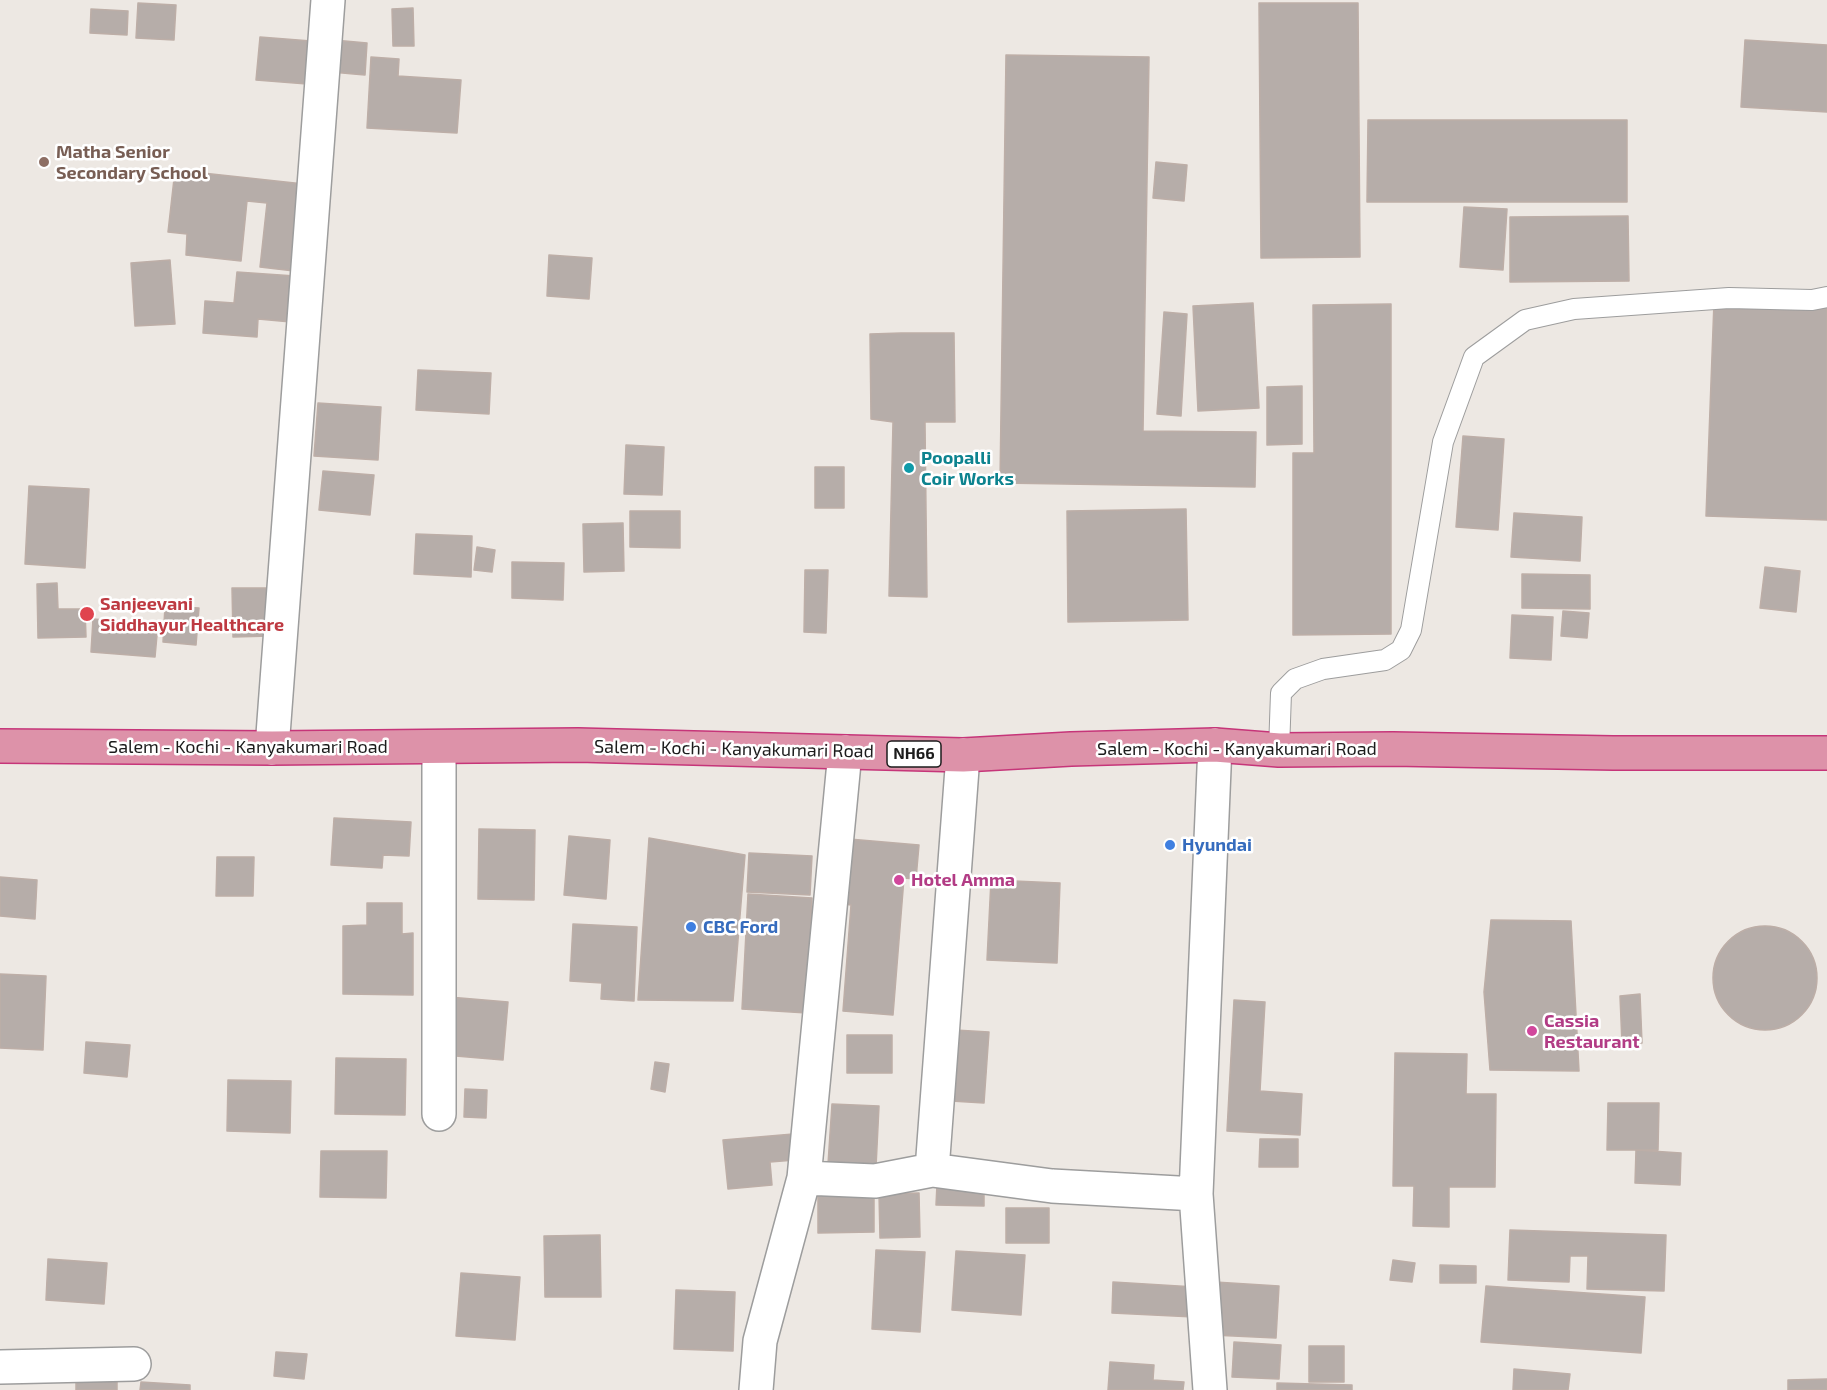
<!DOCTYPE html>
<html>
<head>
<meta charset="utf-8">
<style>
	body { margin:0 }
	canvas { display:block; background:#ede8e3 }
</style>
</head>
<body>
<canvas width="1827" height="1390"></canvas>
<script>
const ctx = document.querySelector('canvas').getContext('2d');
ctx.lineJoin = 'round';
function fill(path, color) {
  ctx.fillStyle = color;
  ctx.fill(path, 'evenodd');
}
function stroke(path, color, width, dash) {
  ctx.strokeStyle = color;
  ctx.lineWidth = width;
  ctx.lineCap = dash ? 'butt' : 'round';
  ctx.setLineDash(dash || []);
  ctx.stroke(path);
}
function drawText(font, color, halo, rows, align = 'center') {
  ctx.font = font + ' "Exo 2",sans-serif';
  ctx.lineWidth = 5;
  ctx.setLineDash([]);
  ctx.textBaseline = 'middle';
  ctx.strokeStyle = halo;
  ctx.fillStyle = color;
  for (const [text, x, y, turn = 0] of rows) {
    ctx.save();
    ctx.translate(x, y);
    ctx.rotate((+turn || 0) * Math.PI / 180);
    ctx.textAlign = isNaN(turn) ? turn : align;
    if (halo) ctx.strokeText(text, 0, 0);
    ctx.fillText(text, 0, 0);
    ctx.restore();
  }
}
const building = new Path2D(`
	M138,3L176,5L174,40L136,38Z
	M1259,3H1358L1360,257L1261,258Z
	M413,8L414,46H393L392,9Z
	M91,9L128,11L127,35L90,33Z
	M260,37L311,41L307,84L256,80Z
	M334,40L367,43L365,75L331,72Z
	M1745,40L1827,45V112L1741,107Z
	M1006,55L1149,57L1143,431L1256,432L1255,487L1000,483Z
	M371,57L399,59L398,76L461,80L457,133L367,128Z
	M1368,120H1627V202H1367Z
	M1156,162L1187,165L1184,201L1153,198Z
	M175,170L304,184L294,271L260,267L267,203L247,201L241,261L186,255L187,234L168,232Z
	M1464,207L1507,209L1503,270L1460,267Z
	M1628,216L1629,281L1510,282V217Z
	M549,255L592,258L589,299L547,296Z
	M170,260L175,324L135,326L131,263Z
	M237,272L295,276L291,322L258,319L257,337L203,333L205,301L234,303Z
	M1714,302L1827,306V520L1706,516Z
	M1253,303L1259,408L1198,411L1193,306Z
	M1391,304V634L1293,635V453H1314L1313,305Z
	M1164,312L1187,314L1181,416L1157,414Z
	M901,333H954L955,422H925L927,597L889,596L893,422L871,419L870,334Z
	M418,370L491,373L489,414L416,410Z
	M1302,386V444L1267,445V387Z
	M318,403L381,407L378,460L314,456Z
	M1463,436L1504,439L1498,530L1456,527Z
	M626,445L664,447L662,495L624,494Z
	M815,467H844V508H815Z
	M323,471L374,475L370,515L319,510Z
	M29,486L89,489L85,568L25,564Z
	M1186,509L1188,620L1068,622L1067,511Z
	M630,511H680V548L630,547Z
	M1514,513L1582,517L1580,561L1511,557Z
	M623,523L624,571L584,572L583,524Z
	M416,534L472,536L471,577L414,574Z
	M477,547L495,550L492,572L474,570Z
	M512,562L564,563L563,600L512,598Z
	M1765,567L1800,571L1796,612L1760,608Z
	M805,570H828L826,633L804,632Z
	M1522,574L1590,575V609L1522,608Z
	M57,583L58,609H85L86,637L38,638L37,584Z
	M232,588H270L271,636L233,637Z
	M165,606L199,608L196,645L163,642Z
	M1563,611L1589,613L1587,638L1561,636Z
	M1512,615L1553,617L1551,660L1510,658Z
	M93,619L158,624L155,657L91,652Z
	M334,818L411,822L409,856L383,855L382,868L331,865Z
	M479,829L535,830L534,900L478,899Z
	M569,836L610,840L606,899L564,895Z
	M649,838L745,855L733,1001L638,1000Z
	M849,839L919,845L916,879L904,878L893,1015L843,1011L851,905L844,904Z
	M749,853L812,856L810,895L747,892Z
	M217,857H254L253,896H216Z
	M0,877L37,880L35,919L0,916Z
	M991,880L1060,883L1057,963L987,960Z
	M748,894L812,898L807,1013L742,1009Z
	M367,903H402V934L413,933V995L343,994V926L367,925Z
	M1491,920L1571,921L1579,1071L1490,1070L1484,992Z
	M573,924L637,927L634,1001L601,999L602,983L570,981Z
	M1713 978a52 52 0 1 1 104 0a52 52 0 1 1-104 0Z
	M0,974L46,976L43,1050L0,1048Z
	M1640,994L1642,1043L1622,1044L1620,996Z
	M449,997L508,1002L503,1060L444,1055Z
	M1234,1000L1265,1002L1260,1091L1302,1094L1300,1135L1227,1131Z
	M955,1030L989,1032L984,1103L951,1101Z
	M847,1035H892V1073H847Z
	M86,1042L130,1045L127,1077L84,1073Z
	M1395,1053L1467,1054L1466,1094H1496L1495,1187H1449V1227L1413,1226L1414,1186H1393Z
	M336,1058L406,1059L405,1115L335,1114Z
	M655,1062L669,1064L665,1092L651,1089Z
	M228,1080L291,1081L290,1133L227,1131Z
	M465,1089L487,1090L486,1118L464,1117Z
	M1608,1103H1659L1658,1150H1607Z
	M832,1104L879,1106L876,1167L828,1164Z
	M793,1134L795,1160L770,1162L772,1185L728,1189L723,1140Z
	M1260,1139H1298V1167H1259Z
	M1636,1150L1681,1153L1680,1185L1635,1183Z
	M321,1151H387L386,1198L320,1197Z
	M937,1184L984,1185V1206L936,1205Z
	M874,1190V1232L818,1233V1191Z
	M919,1193L920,1237L880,1238L879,1194Z
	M1006,1208H1049V1243H1006Z
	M1510,1230L1666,1235L1664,1291L1587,1289L1588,1256H1570L1569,1282L1508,1280Z
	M600,1235L601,1297H545L544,1236Z
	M876,1250L925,1252L920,1332L872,1329Z
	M956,1251L1025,1255L1021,1315L952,1310Z
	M48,1259L107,1263L104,1304L46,1300Z
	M1393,1260L1415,1263L1412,1282L1390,1280Z
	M1440,1265L1476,1266V1283H1440Z
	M461,1273L520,1277L515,1340L456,1336Z
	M1113,1282L1195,1287L1194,1317L1112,1313Z
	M1215,1282L1279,1286L1276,1338L1212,1335Z
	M1486,1286L1645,1297L1641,1353L1481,1342Z
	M676,1290L735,1292L733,1351L674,1349Z
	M1234,1342L1281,1345L1279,1379L1232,1377Z
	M1309,1346H1344V1382H1309Z
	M276,1352L307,1354L304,1379L274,1376Z
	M1110,1362L1154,1365L1153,1380L1184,1382L1183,1390H1108Z
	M1514,1369L1570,1374L1568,1390H1513Z
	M76,1377L117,1378V1390H76Z
	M1827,1379V1390H1788V1380Z
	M141,1382L190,1385V1390H140Z
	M1277,1383L1352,1385V1390H1277Z`);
fill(building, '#b6ada9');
stroke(building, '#bdaea7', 1.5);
const lane = new Path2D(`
	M1279,750L1281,693L1295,679L1323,669L1385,660L1401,650L1411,630L1443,442L1474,357L1525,320L1574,309L1729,298L1812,300L1827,297`);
const street = new Path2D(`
	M272,748L328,0
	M439,1114V747
	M932,1170L963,755
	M804,1178L875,1181L932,1170L1052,1186L1196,1194
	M0,1367L134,1364
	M756,1390L760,1341L804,1178L845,752
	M1210,1390L1196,1194L1215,745`);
const highway = new Path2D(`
	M0,746L272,748L578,745L963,755L1071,749L1215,745L1279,750L1393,749L1613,753H1827`);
stroke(lane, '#9d9d9d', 22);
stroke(street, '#9d9d9d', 36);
stroke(highway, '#c63579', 36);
stroke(lane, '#fff', 20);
stroke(street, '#fff', 33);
stroke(highway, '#dd92a9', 33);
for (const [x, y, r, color] of [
	[44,162,6,"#8d6e63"],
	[909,468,6,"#0f9aa8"],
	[87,614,8,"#e0444e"],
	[1170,845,6,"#3f7fe0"],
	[899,880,6,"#d1479c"],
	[691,927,6,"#3f7fe0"],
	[1532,1031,6,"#d1479c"]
]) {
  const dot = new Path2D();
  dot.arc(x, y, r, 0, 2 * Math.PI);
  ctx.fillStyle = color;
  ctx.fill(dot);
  stroke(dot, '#fff', 2);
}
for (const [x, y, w] of [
	[914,754,54]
]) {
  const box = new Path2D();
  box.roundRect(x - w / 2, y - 13, w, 26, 4.5);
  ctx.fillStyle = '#fff';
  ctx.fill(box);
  stroke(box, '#1c1c1c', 1.5);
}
drawText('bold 16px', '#1c1c1c', null, [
	["NH66",914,754]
]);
drawText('bold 18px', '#785e54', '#fff', [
	["Matha Senior",56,152],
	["Secondary School",56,173]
], 'left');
drawText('bold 18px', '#0d838f', '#fff', [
	["Poopalli",921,458],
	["Coir Works",921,479]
], 'left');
drawText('bold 18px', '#be3a42', '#fff', [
	["Sanjeevani",100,604],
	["Siddhayur Healthcare",100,625]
], 'left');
drawText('18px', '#1c1c1c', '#fff', [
	["Salem - Kochi - Kanyakumari Road",248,747],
	["Salem - Kochi - Kanyakumari Road",734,749,1],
	["Salem - Kochi - Kanyakumari Road",1237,749]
]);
drawText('bold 18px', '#366cbe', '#fff', [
	["Hyundai",1182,845],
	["CBC Ford",703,927]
], 'left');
drawText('bold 18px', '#b23c85', '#fff', [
	["Hotel Amma",911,880],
	["Cassia",1544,1021],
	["Restaurant",1544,1042]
], 'left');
</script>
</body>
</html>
